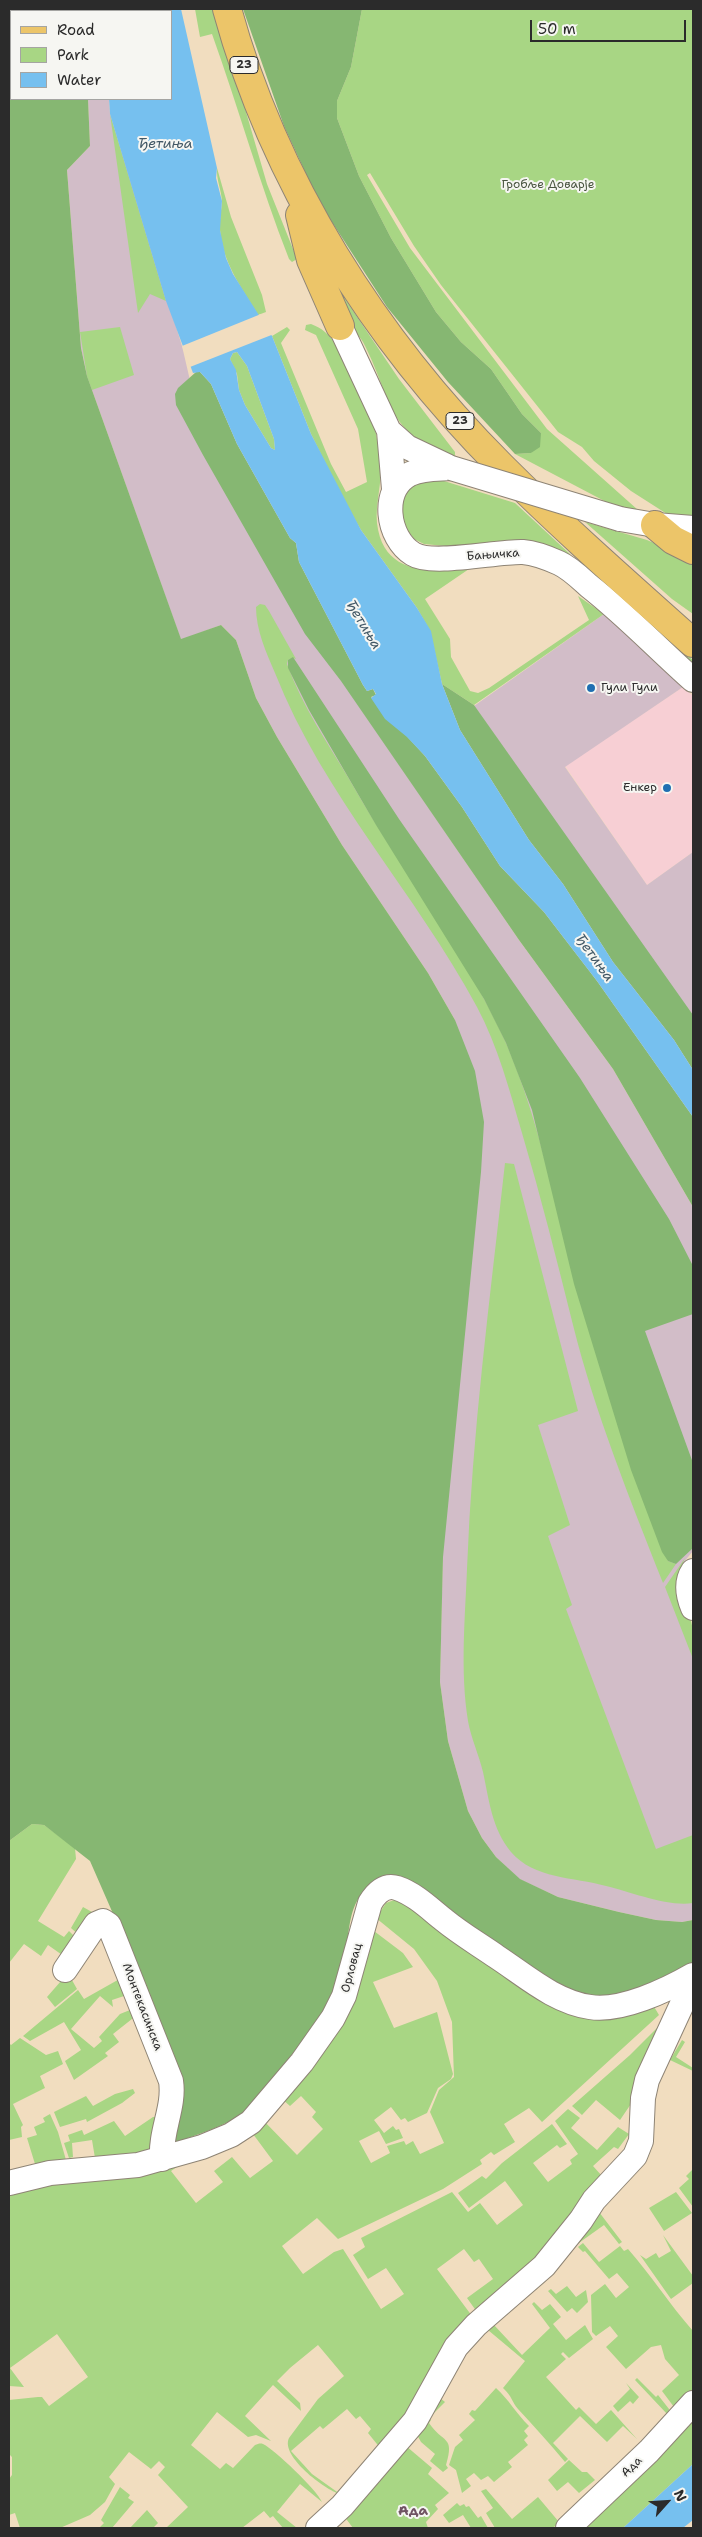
<!DOCTYPE html>
<html>
<head>
<meta charset="utf-8">
<style>
	body { margin:0 }
	#map { position:relative; width:702px; height:2537px; overflow:hidden; background:#f1ddbf; font-family:"Shantell Sans",sans-serif }
	canvas { display:block }
	.frame { position:absolute; inset:0; border:10px solid #2b2b2b; pointer-events:none }
	.legend { position:absolute; left:10px; top:10px; width:162px; height:90px; box-sizing:border-box; background:#f6f6f2; border:1px solid #a5a5a2; margin:0; padding:6px 9px; list-style:none; font-size:15px; color:#2b2b2b }
	.legend li { display:flex; align-items:center; gap:10px; height:25px }
	.legend b { width:25px; border:1px solid #a5a5a2 }
	.north { position:absolute; left:642px; top:2477px; width:50px; height:50px; -webkit-text-stroke:4px #f6f6f2; paint-order:stroke; rotate:64deg; font-size:14px; font-weight:700; line-height:20px; text-align:center; color:#2b2b2b }
	.north::after { content:''; display:block; margin:auto; width:18px; height:22px; background:#2b2b2b; clip-path:polygon(50% 0,100% 100%,50% 72%,0 100%) }
	.scale { position:absolute; left:530px; top:20px; width:156px; height:22px; box-sizing:border-box; border:2px solid #2b2b2b; border-top:0; padding-left:6px; font-size:15px; line-height:18px; white-space:nowrap; color:#2b2b2b; -webkit-text-stroke:4px #f6f6f2; paint-order:stroke }
</style>
</head>
<body>
<div id="map">
<canvas width="702" height="2537"></canvas>
<div class="frame"></div>
<ul class="legend">
<li><b style="height:6px;background:#ecc569"></b>Road</li>
<li><b style="height:14px;background:#a8d684"></b>Park</li>
<li><b style="height:14px;background:#76c0ef"></b>Water</li>
</ul>
<div class="north">N</div>
<div class="scale">50 m</div>
</div>
<script>
const ctx = document.querySelector('canvas').getContext('2d');
ctx.lineJoin = 'round';
function fill(path, color) {
  ctx.fillStyle = color;
  ctx.fill(path, 'evenodd');
}
function stroke(path, color, width, dash) {
  ctx.strokeStyle = color;
  ctx.lineWidth = width;
  ctx.lineCap = dash ? 'butt' : 'round';
  ctx.setLineDash(dash || []);
  ctx.stroke(path);
}
function drawText(font, color, halo, rows, align = 'center') {
  ctx.font = font + ' "Shantell Sans",sans-serif';
  ctx.lineWidth = 4;
  ctx.setLineDash([]);
  ctx.textBaseline = 'middle';
  ctx.strokeStyle = halo;
  ctx.fillStyle = color;
  for (const [text, x, y, turn = 0] of rows) {
    ctx.save();
    ctx.translate(x, y);
    ctx.rotate((+turn || 0) * Math.PI / 180);
    ctx.textAlign = isNaN(turn) ? turn : align;
    if (halo) ctx.strokeText(text, 0, 0);
    ctx.fillText(text, 0, 0);
    ctx.restore();
  }
}
fill(new Path2D(`
	M683,687L693,696V852L647,885L565,766Z`), '#f7cfd4');
fill(new Path2D(`
	M88,99H109L110,114L182,346L199,419L307,630L519,940L613,1069L693,1207V1551L679,1568L678,1579L693,1634V1920L682,1922L656,1920L619,1912L558,1897L519,1879L496,1857L482,1838L468,1811L448,1741L440,1682L455,1020L428,973L342,845L277,737L256,698L236,640L221,625L181,640L87,376L81,348L67,170L90,146Z
	M604,614L683,687L565,767L647,885L693,852V1017L474,706Z`), '#d2bdc8');
fill(new Path2D(`
	M195,9H216L267,184L297,259L292,262L289,259C260,185 239,109 212,34L200,37Z
	M362,9H693V517L667,514L631,491L594,461L582,447L558,432L441,285L414,246L370,173L367,175L410,248L547,429L638,510L612,505L515,454L531,453L541,433L522,414L491,369L461,342L436,312L391,238L359,176L337,118V101L351,67Z
	M110,114L166,301L150,294L138,313Z
	M217,168L231,217L262,295L266,312L258,315C242,289 222,261 220,230C219,221 221,212 222,203C222,191 216,180 217,168Z
	M324,268L399,379L455,452V456C384,434 393,399 363,342C359,335 353,331 349,324C339,306 332,286 324,268Z
	M311,324C333,332 340,351 349,370C357,387 370,406 374,425C377,437 379,450 380,462C383,482 375,503 377,523C383,575 429,572 469,569L425,599L450,639L451,657L470,691L478,693L489,688L589,620L578,596L604,614L474,705L442,684L430,631L417,608L361,530L343,499L311,434L272,336L287,327L290,330L281,343L331,464L346,492L367,482L358,429L316,335L305,330L306,325Z
	M120,327L134,375L92,390L87,376L80,332Z
	M237,352L247,366L274,439L275,450L271,448L245,405L239,390L237,374L230,359L233,353Z
	M428,480L444,481L515,503L571,555L693,660V666L571,555L536,543L445,546L424,544L414,539L404,525L401,505L404,492L410,486Z
	M585,522L647,540L693,560V614L672,599Z
	M260,604L265,605L269,611L296,659L293,658L288,660L287,664C302,706 329,745 352,784C401,870 465,952 506,1043C524,1085 537,1128 548,1173L668,1561L676,1564L663,1583C630,1499 595,1413 573,1325C557,1261 541,1197 522,1133C510,1092 498,1046 477,1007C416,893 323,795 275,673C266,652 256,630 256,607Z
	M505,1163L514,1164L578,1411L538,1425L570,1525L548,1536L572,1605L566,1609L656,1849L693,1835V1903C668,1907 631,1892 606,1886C574,1877 534,1879 511,1852C492,1829 489,1800 483,1772C479,1755 471,1738 468,1721C460,1671 465,1619 467,1569C472,1433 490,1298 505,1163Z
	M685,1558C672,1584 690,1605 693,1631C695,1640 693,1650 693,1659L665,1587Z
	M32,1824L44,1825L75,1848L76,1859L38,1921L64,1937L69,1931L77,1939L65,1957L48,1945L41,1956L24,1944L9,1963V1841Z
	M397,1899L653,2005L659,2015L542,2122L529,2108L504,2124L515,2142L494,2155L491,2152L480,2160L482,2164L443,2189L338,2239L317,2218L282,2246L303,2274L334,2252L343,2249L381,2309L404,2294L386,2268L368,2279L353,2255L365,2247L361,2238L452,2192L468,2212L480,2203L497,2225L523,2205L505,2181L469,2208L458,2193L482,2176L486,2179L502,2163L552,2124L567,2144L560,2148L557,2145L533,2163L548,2182L572,2164L570,2160L578,2154L555,2121L568,2109L580,2118L571,2128L597,2150L618,2127L629,2134L618,2149L614,2147L593,2166L602,2176L542,2256L477,2312L467,2298L493,2279L479,2259L474,2262L464,2249L437,2269L472,2316L413,2408L381,2449L368,2433L371,2429L360,2416L356,2419L347,2409L323,2429L320,2426L291,2451L312,2474L340,2494C325,2490 280,2456 289,2438L318,2399L344,2376L318,2345L290,2368L277,2381L300,2403L301,2411L273,2385L245,2416L271,2441L256,2435L248,2437L217,2412L191,2445L220,2469L226,2463L233,2468L255,2445C258,2444 260,2443 263,2444C274,2449 317,2490 322,2502L300,2484L277,2512L297,2528H283L273,2516L270,2518L264,2511L242,2528H166L188,2507L158,2475L165,2467L159,2461L151,2469L129,2452L109,2477L115,2484L105,2502L90,2515L60,2528H20L15,2513L9,2515V2479L12,2475V2457L9,2454V2400L38,2397H42L49,2406L88,2377L57,2334L10,2368L24,2387L9,2386V2189L193,2156L171,2171L196,2203L223,2182L214,2171L232,2157L250,2178L273,2161L253,2134L263,2120L297,2155L323,2129L312,2117L316,2112L301,2096L290,2106L282,2099L374,1931L403,1953L413,1967L373,1982L394,2028L437,2012L453,2074L451,2079L438,2088L427,2113L408,2122L405,2118L401,2120L391,2107L374,2120L384,2133L393,2126L396,2130L399,2129L403,2138L386,2144L379,2131L359,2141L371,2163L390,2153L387,2146L404,2141L406,2145L413,2141L420,2154L444,2143L430,2112L439,2090L454,2077L452,2022L437,1981L414,1949L376,1918L386,1903Z
	M83,1907L92,1912L80,1936L71,1928Z
	M68,1973L77,1989L55,2007L47,1997Z
	M123,1977L130,1994L112,2000L113,2007L100,1996L71,2029L94,2048L102,2041L99,2037L120,2014L135,2008L137,2015L113,2034L119,2042L105,2053L108,2056L74,2080L65,2061L81,2050L64,2022L30,2041L23,2036L78,1990L84,1999Z
	M666,2019L635,2098L620,2120L596,2100L582,2115L572,2106L630,2055Z
	M20,2038L46,2055L58,2051L63,2064L40,2076L45,2088L13,2104L23,2125L21,2127L22,2137L9,2140V2043L11,2045Z
	M682,2040L685,2042L676,2057L693,2068V2071L670,2060Z
	M133,2089L135,2093L122,2103L87,2122L86,2119L60,2127L54,2112L86,2096L93,2106L115,2094Z
	M50,2114L58,2132L66,2160L35,2164L27,2138L37,2135L34,2127L45,2122L43,2118Z
	M153,2117H161L150,2154L95,2158L92,2140L72,2143L73,2157L69,2158L64,2143L70,2141L68,2135L82,2130L84,2135L114,2121L125,2136Z
	M693,2169V2207L679,2188L689,2179L686,2176Z
	M676,2192L692,2213L664,2231L649,2208Z
	M599,2212L622,2242L619,2244L604,2225L576,2245L556,2268Z
	M663,2235L693,2276V2283L671,2299L640,2255L646,2259L656,2253L659,2258L671,2251Z
	M583,2243L599,2262L620,2246L624,2251L628,2249C651,2275 670,2305 693,2331V2389L674,2407L662,2391L679,2375L665,2359L661,2345L651,2347L626,2369L606,2347L618,2336L610,2326L596,2336L592,2332L591,2295L605,2284L616,2298L629,2287L617,2273L609,2279L585,2251L583,2252L578,2247Z
	M567,2286L576,2297L586,2290L588,2302L577,2313L572,2308L567,2312L548,2291L551,2289L556,2294Z
	M534,2302L542,2310L550,2304L561,2317L553,2324L566,2340L585,2325L593,2339L569,2358L563,2352L561,2354L566,2359L546,2377L576,2410L579,2407L596,2424L611,2410L637,2439L623,2426L607,2442L580,2416L553,2443L568,2459L565,2462C550,2444 534,2426 518,2409C512,2402 512,2396 503,2388L525,2361L488,2330L494,2325L522,2355L550,2328L532,2304Z
	M637,2378L656,2397L658,2395L669,2409L668,2415L635,2380Z
	M626,2383L639,2397L633,2404L630,2401L618,2412L613,2406L630,2389Z
	M496,2388C509,2400 516,2413 529,2426L524,2431L528,2436L524,2440L528,2445L508,2462L512,2467L494,2482L488,2476L481,2480L474,2473L466,2479L471,2486L462,2493L456,2470L449,2465L455,2447L463,2440L459,2435L475,2420L469,2414L472,2410L475,2411Z
	M440,2389L444,2393L440,2398L445,2402L429,2418L431,2420L429,2423C443,2444 455,2435 446,2465L448,2468L443,2472L430,2461L435,2454L421,2442L416,2433Z
	M693,2419V2464L623,2528H582Z
	M406,2446L432,2468L428,2474L449,2493L435,2505L438,2509L426,2522L428,2528H353L344,2516Z
	M569,2460L582,2472H587L595,2480L579,2493L568,2482L557,2491L548,2480Z
	M120,2487L130,2495L128,2498L134,2502L112,2528H99L104,2523L101,2520Z
	M486,2489L512,2519L538,2497L559,2522L553,2528H495L486,2513L493,2508L481,2491Z
	M457,2503L460,2506L464,2504L466,2507L469,2506L478,2518L481,2516L488,2528H471L463,2515L449,2523L443,2515Z
	M147,2510L158,2523L153,2528H130Z`), '#a8d684');
fill(new Path2D(`
	M9,9H82V11H11V99H88L90,146L67,170L81,348L87,376L181,639L221,625L236,640L256,698L277,737L342,845L428,973L455,1020L475,1071L484,1122L481,1172L443,1557L440,1682L448,1741L468,1811L482,1838L496,1857L520,1879L558,1897L619,1912L656,1920L682,1922L693,1920V1966L616,1998L573,1993L378,1880C341,1901 353,1940 341,1975C327,2015 300,2048 273,2080C262,2093 253,2107 239,2116C218,2129 192,2136 169,2145L175,2114L128,1948L90,1861L44,1825L32,1824L9,1841Z
	M243,9H362L351,67L337,101V118L359,176L391,238L436,312L461,342L491,369L522,414L541,433L540,447L531,453L515,454L448,382L387,307L319,202L284,126Z
	M196,372H200L211,384L237,444L290,538L296,543L299,562L363,685L367,691L373,689L376,695L371,697L425,756L462,807L500,866L544,912L597,981L693,1117V1207L613,1069L519,940L341,681L305,634L203,455L176,405L175,394L178,388Z
	M293,657L399,819L580,1078L669,1219L693,1266V1314L645,1331L693,1463V1548L676,1564L668,1561L662,1552L631,1470L574,1284L532,1110L506,1043L484,999L376,825L309,710L288,668V660Z
	M442,684L474,705L693,1015V1070L674,1040L613,962L563,884L529,840L460,730Z`), '#86b772');
fill(new Path2D(`
	M102,9H181L217,168L216,178L222,201L220,230L226,258L233,274L272,336L311,434L361,530L417,608L431,631L442,684L460,730L529,840L563,884L613,962L674,1040L693,1070V1117L597,981L544,912L500,866L462,807L425,756L407,737L385,719L371,698L376,694L373,689L367,691L363,685L299,562L296,543L290,538L237,444L211,384L200,372L193,373L166,301L110,114L109,99H171V11H102ZM237,352L247,366L274,439L275,450L271,448L245,405L239,390L236,370L230,359L233,353Z
	M693,2464V2520L683,2528H623Z`), '#76c0ef');
fill(new Path2D(`
	M261,314L274,334L190,367L182,346Z`), '#f1ddbf');
const minor = new Path2D(`
	M340,326L389,431L407,447L447,466
	M389,431L394,489
	M451,468C438,469 423,468 410,474C380,490 387,538 413,554C432,566 498,551 523,552C535,553 548,558 559,563C570,568 580,578 589,586C626,615 658,649 693,680
	M620,519L655,525L693,528
	M693,1571C685,1583 688,1596 693,1608
	M65,1970L96,1924L103,1921L109,1925L171,2081C175,2107 160,2131 162,2159
	M9,2183L50,2173L138,2165L202,2147L231,2135L251,2122L302,2062L333,2018L344,1996L370,1903C376,1893 385,1884 397,1888C415,1894 430,1909 444,1920C461,1934 480,1945 497,1957C526,1976 555,2002 590,2007C621,2012 667,1990 693,1975
	M318,2528L342,2506L415,2421L456,2347L476,2325L544,2266L581,2220L594,2200L635,2156L641,2141L643,2098L647,2080L683,2002L681,1982
	M568,2528L649,2451L693,2403`);
const major = new Path2D(`
	M227,9C274,181 375,340 501,466C563,528 628,585 693,643
	M300,215L311,260L340,326
	M655,525L673,540L693,550`);
stroke(minor, '#8e8475', 26);
stroke(major, '#8e8475', 30);
stroke(minor, '#fff', 24);
stroke(major, '#ecc569', 28);
const minorBridge = new Path2D(`
	M451,468L620,519`);
stroke(minorBridge, '#8e8475', 26, []);
stroke(minorBridge, '#fff', 24);
for (const [x, y, r, color] of [
	[591,688,5,"#1f6fb2"],
	[667,788,5,"#1f6fb2"]
]) {
  const dot = new Path2D();
  dot.arc(x, y, r, 0, 2 * Math.PI);
  ctx.fillStyle = color;
  ctx.fill(dot);
  stroke(dot, '#f6f6f2', 2);
}
for (const [x, y, w] of [
	[244,65,28],
	[460,421,28]
]) {
  const box = new Path2D();
  box.roundRect(x - w / 2, y - 8.5, w, 17, 4);
  ctx.fillStyle = '#f6f6f2';
  ctx.fill(box);
  stroke(box, '#2b2b2b', 1);
}
drawText('bold 11px', '#2b2b2b', null, [
	["23",244,65],
	["23",460,421]
]);
drawText('12px', '#4a5641', '#f6f6f2', [
	["Гробље Доварје",548,185]
]);
drawText('12px', '#2b2b2b', '#f6f6f2', [
	["Бањичка",493,555,-4],
	["Орловац",352,1968,-75],
	["Монтекасинска",142,2007,69],
	["Ада",632,2467,-44]
]);
drawText('12px', '#2b2b2b', '#f6f6f2', [
	["Гули Гули",601,688],
	["Енкер",657,788,"right"]
], 'left');
drawText('italic 14px', '#425866', '#f6f6f2', [
	["Ђетиња",165,144],
	["Ђетиња",363,625,59],
	["Ђетиња",594,958,54]
]);
drawText('bold 14px', '#705463', '#f6f6f2', [
	["Ада",413,2511]
]);
</script>
</body>
</html>
